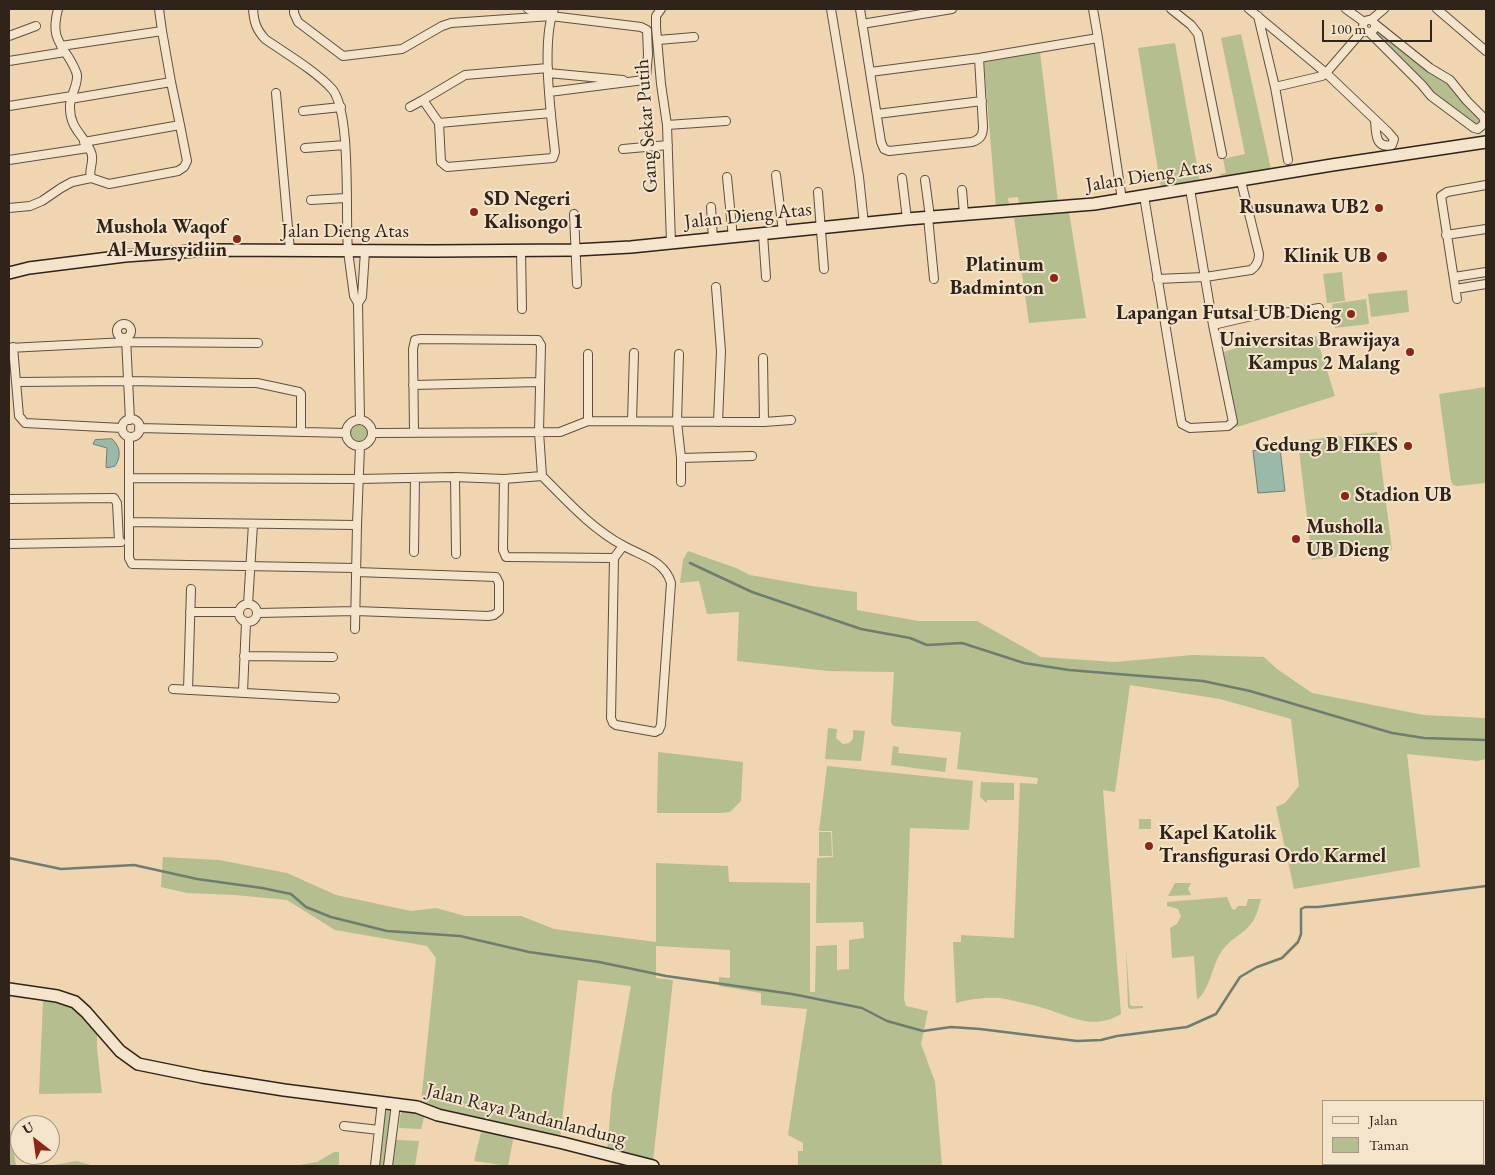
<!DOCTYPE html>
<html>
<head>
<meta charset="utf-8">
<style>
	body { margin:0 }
	#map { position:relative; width:1495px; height:1175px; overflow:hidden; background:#efd5b0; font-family:"EB Garamond",serif }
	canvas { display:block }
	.frame { position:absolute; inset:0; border:10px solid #2f231a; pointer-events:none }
	.legend { position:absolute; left:1322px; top:1100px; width:162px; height:65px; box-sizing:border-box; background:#f5e4cc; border:1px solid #a69785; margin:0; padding:6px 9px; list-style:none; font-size:15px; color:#2f231a }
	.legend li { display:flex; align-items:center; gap:10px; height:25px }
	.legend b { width:25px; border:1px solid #a69785 }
	.north { position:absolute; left:10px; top:1115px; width:50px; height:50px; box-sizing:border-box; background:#f5e4cc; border:1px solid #a69785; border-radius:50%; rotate:330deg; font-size:14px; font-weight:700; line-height:20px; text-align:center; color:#2f231a }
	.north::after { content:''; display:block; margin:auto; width:18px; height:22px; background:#8f2418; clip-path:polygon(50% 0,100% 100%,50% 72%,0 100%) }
	.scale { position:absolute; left:1322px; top:20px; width:110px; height:22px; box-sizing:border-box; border:2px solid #2f231a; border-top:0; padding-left:6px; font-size:15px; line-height:18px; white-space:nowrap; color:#2f231a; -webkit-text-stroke:4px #f5e4cc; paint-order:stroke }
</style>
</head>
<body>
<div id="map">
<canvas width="1495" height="1175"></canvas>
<div class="frame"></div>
<ul class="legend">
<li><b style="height:6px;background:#f5e4cc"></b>Jalan</li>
<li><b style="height:14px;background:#b4be8f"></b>Taman</li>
</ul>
<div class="north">U</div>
<div class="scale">100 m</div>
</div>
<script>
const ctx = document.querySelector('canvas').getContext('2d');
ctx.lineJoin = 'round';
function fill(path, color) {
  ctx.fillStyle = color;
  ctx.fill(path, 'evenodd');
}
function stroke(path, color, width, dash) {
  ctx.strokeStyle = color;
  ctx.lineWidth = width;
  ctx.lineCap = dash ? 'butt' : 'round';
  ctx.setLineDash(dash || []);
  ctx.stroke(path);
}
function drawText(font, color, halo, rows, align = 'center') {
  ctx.font = font + ' "EB Garamond",serif';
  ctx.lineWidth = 4;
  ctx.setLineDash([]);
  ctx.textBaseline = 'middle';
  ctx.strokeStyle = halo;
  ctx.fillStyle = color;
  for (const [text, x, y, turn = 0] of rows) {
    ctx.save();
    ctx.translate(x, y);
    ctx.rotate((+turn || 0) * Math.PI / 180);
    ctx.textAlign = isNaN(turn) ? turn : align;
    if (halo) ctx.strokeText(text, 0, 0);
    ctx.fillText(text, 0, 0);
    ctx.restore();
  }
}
fill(new Path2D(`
	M1376,30H1379L1452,87L1479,118L1480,122L1478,124H1474L1458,110L1437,97L1424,80L1375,38L1373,34Z
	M1241,34L1271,169L1221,179L1220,174L1226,173L1223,159L1245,154L1221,38Z
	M1175,43L1200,182L1161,188L1138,48Z
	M1040,52L1058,202L1019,205L1018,197L1008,198L1009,206L996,208L984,62Z
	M1069,212L1086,318L1029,323L1014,218Z
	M1342,272L1345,301L1327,303L1323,274Z
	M1407,290L1409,312L1371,317L1368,294Z
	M1366,299L1369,324L1335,328L1332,304Z
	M1316,336L1335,396L1237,427L1224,352L1268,338L1271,349Z
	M1486,387V483L1457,486L1453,485L1451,481L1439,394Z
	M350 433a9 9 0 1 1 18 0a9 9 0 1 1-18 0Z
	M1377,432L1392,550L1312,560L1298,441Z
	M688,551L736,568L750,575L812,586L857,592V610L918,621H977L1041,657L1115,662L1192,655L1264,657L1277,669L1312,693L1424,715L1486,718V759L1477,761L1407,754L1420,867L1294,889L1276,807L1285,803L1299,786L1291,719L1220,699L1130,685L1115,792L1103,790L1121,1014C1092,1031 1071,1016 1043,1008C1031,1004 1018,1002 1006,999C991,996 970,999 956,1003L953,942H961V935L1014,938L1020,783L1037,784L1038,778L957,769L961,732L893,726L891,722L894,672L828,671L737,661L739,612L707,614L699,581L680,583L683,560Z
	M828,728L837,729L836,738L843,744L849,743L853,739V730L865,731L861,761L825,759Z
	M893,746L899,747L898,753L947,758L945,772L891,765Z
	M658,752L743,762L741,801L730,812L723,813H657Z
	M827,766L973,781L969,830L910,828L904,999L906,1006L928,1011L921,1044L935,1082L942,1166H798V1151H803V1143L788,1135L807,1009L761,1005V993L719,986V977L730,978V950L656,946V978L673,980L653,1161L607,1152L612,1093L631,986L578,980L560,1139L453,1114L421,1102L436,958L427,946L335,930L287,900L235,895L187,893L161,887L163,857L219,860L287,873L336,895L411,911L436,908L465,916H521L554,929L656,942V863L728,866L729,882L810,883V992H815L816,946L837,945V970L849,969V940L864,938L863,922L816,923L817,858L833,857L832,831H819Z
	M981,782L1014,783V800H987V803L980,797Z
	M1139,819H1151V829H1139Z
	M819,832H831L832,856H819Z
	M1175,883H1191L1188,889L1191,895L1168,896Z
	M1227,897L1232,909L1235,910L1238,906H1246L1248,899H1261C1259,906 1257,915 1253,921C1245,934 1229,938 1220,954C1211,969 1210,989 1197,1000L1194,956L1172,958L1170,928L1177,924L1181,916L1178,909L1167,906V902Z
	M1126,948L1130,1005L1132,1006H1143V1008L1130,1009L1128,1007Z
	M43,1000L64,1002L75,1009L97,1032V1049L102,1093L39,1094Z
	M388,1110L391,1114L385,1166H379L385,1113Z
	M403,1110L425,1114L421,1129L399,1128L400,1116Z
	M482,1128L514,1135L508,1166L474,1161Z
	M9,1129L11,1132L16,1166H9Z
	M396,1140L419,1141L415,1166L393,1165Z
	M334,1152H339V1166H294L317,1162Z
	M77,1161L94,1166H48Z`), '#b4be8f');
const water = new Path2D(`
	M112,439C121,447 121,457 115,466L107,468L106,467L107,448L93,444L95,440Z
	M1280,448L1285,491L1258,493L1253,451Z`);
fill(water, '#9ab9a9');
stroke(water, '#6f7d70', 1);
stroke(new Path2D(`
	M690,563L752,592L861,629L910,638L927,645L962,643L1024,663L1069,670L1203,681L1250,691L1392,733L1424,738L1486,740
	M9,858L61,869L134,865L197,879L262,888L291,894L306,907L331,917L387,931L460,936L529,952L599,962L666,976L792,994L862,1008L887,1021L923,1031L951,1027L980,1029L1077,1041L1101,1040L1117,1036L1187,1027L1216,1014L1240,977L1257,967L1282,958L1298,942L1301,934V909L1305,907H1318L1486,886`), '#6f7d70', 2.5);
const street = new Path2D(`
	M58,9C52,32 56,39 69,58C72,63 76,70 77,75C78,87 69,96 70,108C70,129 84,135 91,152C95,161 88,170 91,178
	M253,9C254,22 256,29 265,39C285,53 316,71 332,89C352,112 345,217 348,251C350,266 352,281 354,296L358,303L360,420
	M294,9V13L298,22L343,56L402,49L442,26L451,23L551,16L641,27L647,30L648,55L646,77L644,80L549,92
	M528,9L536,12L549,9
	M661,9L656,16V27L661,84L667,125L671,243
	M831,9L859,177L864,224
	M860,9L881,142L884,149L889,151L972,142C981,139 983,135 983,126L979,58
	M1093,9L1098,38
	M1171,9L1191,25L1198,34L1222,154
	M1249,9L1326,73L1364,29
	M1346,9L1364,22
	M1437,9L1486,51
	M1258,16L1275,87L1288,160
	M1363 26a6 6 0 1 1 12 0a6 6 0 1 1-12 0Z
	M1371,20L1384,9
	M862,24L952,9
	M1369,32L1422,85L1431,96L1474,128L1478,129L1485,123L1483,117L1467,101L1450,80L1430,68L1375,24
	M9,36L36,26
	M658,40L694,37
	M61,46L162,31L159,9
	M9,61L65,52
	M548,68L465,75L423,100L439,123L441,162L447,167L553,158L555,152C551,115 541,42 554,9
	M870,72L979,58L1098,38L1122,200
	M548,73L623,80
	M1275,87L1322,76L1326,73L1388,132L1394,139L1392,145C1375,149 1376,133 1375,120
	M276,93L290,250
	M70,99L171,82L162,31
	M9,106L72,96
	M410,107L423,100
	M303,111L341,107
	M877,114L982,101
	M439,123L551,113
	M667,125L726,121
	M84,142L180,125L171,82
	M305,148L345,145
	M623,149L668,145
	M9,160L88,148
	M776,175L783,232
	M727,177L733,238
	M902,178L907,219
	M925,180L930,217
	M1190,189L1213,325L1265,313L1296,312L1319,308
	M962,190L964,214
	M818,192L824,269
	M1144,196L1181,420L1182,424L1190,428L1228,426L1233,422L1213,325
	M311,200L346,198
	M711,207L713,239
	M9,208L30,206L42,201L61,188L72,182L91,178L109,184L178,171L184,167L187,161L180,125
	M574,214L577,284
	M928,217L934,279
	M763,234L766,277
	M1446,235L1486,229
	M521,250L522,309
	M1454,277L1486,272
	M1157,279L1205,277L1251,270C1257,266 1259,261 1259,254L1241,181
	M716,287L721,351L718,422
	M1456,289L1486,284
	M1457,299L1441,196L1447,192L1486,185
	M358,303L362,297L365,251
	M117 331a7 7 0 1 1 14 0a7 7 0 1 1-14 0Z
	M126,338L130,420
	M13,347L19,416L25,423L122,428
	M9,348L126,342L258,343
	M679,354L677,422L681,458V482
	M763,358L764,422
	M16,382L128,381L244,383H257L299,392L301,394V432
	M413,385L539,382
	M122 428a9 9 0 1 1 18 0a9 9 0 1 1-18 0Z
	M346 433a13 13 0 1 1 26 0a13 13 0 1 1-26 0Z
	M588,421V354
	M632,421L634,353
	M139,428L346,433
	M414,432L413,349L415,340L421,339L538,340L541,345L539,432L542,476
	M373,433L560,432L588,421L764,422L791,420
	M129,437V558L132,564L356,568
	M681,458L752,456
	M455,477L504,479L542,476C567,501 592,529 624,546C642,556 665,561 671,583L661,725L659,730L655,732L616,725L613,723L611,718L614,558L623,546
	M129,478L359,479L455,477L456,554
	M504,479L503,550L506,557L614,558
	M9,499L114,498L117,503L119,542
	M129,522L357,525L360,446
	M9,544L121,542
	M414,552L415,478
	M239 613a9 9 0 1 1 18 0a9 9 0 1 1-18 0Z
	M248,604L253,524
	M190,612H239
	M258,613L356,611L488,616L494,615L499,611V583L496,577L356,572
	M355,629L357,525
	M244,656L333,657
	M173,689L335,698
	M188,690L191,589
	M243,692L246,622
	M344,1126L379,1130
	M375,1166L382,1102
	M388,1166L396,1104`);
const secondary = new Path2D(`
	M9,273L29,268L125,256L208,250L433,251L575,250L631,247L907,219L1094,204L1332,165L1486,142
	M9,989L57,996L75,1002L86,1012L120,1051L138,1064L202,1077L284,1090L417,1107L438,1115L563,1143L653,1166`);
stroke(street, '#5f5040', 10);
stroke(secondary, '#2f231a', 14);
stroke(street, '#f5e4cc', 8);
stroke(secondary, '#f5e4cc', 11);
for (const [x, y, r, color] of [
	[1379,208,5,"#8f2418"],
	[474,212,5,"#8f2418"],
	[237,239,5,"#8f2418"],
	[1382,257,6,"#8f2418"],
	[1054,278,5,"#8f2418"],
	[1351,314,5,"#8f2418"],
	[1410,352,5,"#8f2418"],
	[1408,446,5,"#8f2418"],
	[1345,496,5,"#8f2418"],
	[1296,539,5,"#8f2418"],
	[1149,846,5,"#8f2418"]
]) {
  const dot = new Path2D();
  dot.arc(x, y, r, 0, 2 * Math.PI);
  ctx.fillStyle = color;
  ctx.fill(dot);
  stroke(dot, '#f5e4cc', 2);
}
drawText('20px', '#2f231a', '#f5e4cc', [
	["Gang Sekar Putih",647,126,-94],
	["Jalan Dieng Atas",1149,176,-9],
	["Jalan Dieng Atas",748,216,-6],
	["Jalan Dieng Atas",345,232],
	["Jalan Raya Pandanlandung",526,1115,14]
]);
drawText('bold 20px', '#2f231a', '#f5e4cc', [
	["SD Negeri",484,200,"left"],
	["Kalisongo 1",484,223,"left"],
	["Rusunawa UB2",1369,208],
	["Mushola Waqof",227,228],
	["Al-Mursyidiin",227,251],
	["Klinik UB",1371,257],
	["Platinum",1044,266],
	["Badminton",1044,289],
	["Lapangan Futsal UB Dieng",1341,314],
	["Universitas Brawijaya",1400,341],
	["Kampus 2 Malang",1400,364],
	["Gedung B FIKES",1398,446],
	["Stadion UB",1355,496,"left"],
	["Musholla",1306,528,"left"],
	["UB Dieng",1306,551,"left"],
	["Kapel Katolik",1159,834,"left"],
	["Transfigurasi Ordo Karmel",1159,857,"left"]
], 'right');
</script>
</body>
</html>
